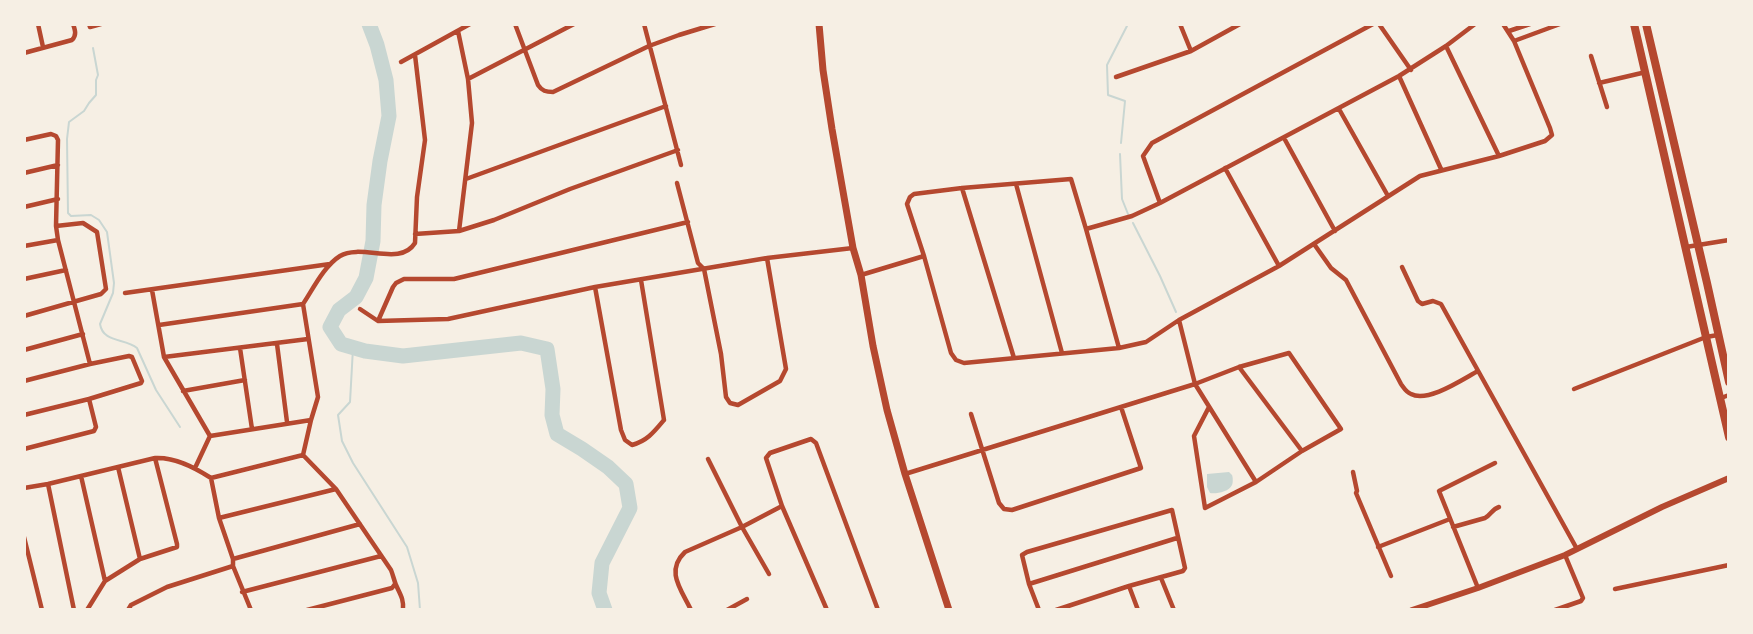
<!DOCTYPE html>
<html>
<head>
<meta charset="utf-8">
<style>
	body { margin:0 }
	#map { position:relative; width:1753px; height:634px; overflow:hidden; background:#f6efe4; font-family:Cabin,sans-serif }
	canvas { display:block }
	.frame { position:absolute; inset:0; border:26px solid #f6efe4; pointer-events:none }
</style>
</head>
<body>
<div id="map">
<canvas width="1753" height="634"></canvas>
<div class="frame"></div>
</div>
<script>
const ctx = document.querySelector('canvas').getContext('2d');
ctx.lineJoin = 'round';
function fill(path, color) {
  ctx.fillStyle = color;
  ctx.fill(path, 'evenodd');
}
function stroke(path, color, width, dash) {
  ctx.strokeStyle = color;
  ctx.lineWidth = width;
  ctx.lineCap = dash ? 'butt' : 'round';
  ctx.setLineDash(dash || []);
  ctx.stroke(path);
}
fill(new Path2D(`
	M1229,472L1232,475C1233,477 1233,483 1232,485C1229,492 1216,494 1210,493L1207,487V474Z`), '#c9d6d2');
stroke(new Path2D(`
	M93,48L98,75L96,80V95L89,103L84,111L69,122L67,139L68,213L71,216L91,215L99,220L107,232L114,283L113,293L100,324C103,343 125,338 137,348L156,390L180,427
	M1121,143L1125,101L1108,95L1107,65L1128,24
	M1120,154L1122,199L1128,214
	M1133,223L1160,276L1176,312
	M353,348L350,402L338,415L342,441L353,463L407,547L418,583L420,610`), '#c9d6d2', 2);
stroke(new Path2D(`
	M369,24L377,45L386,80L389,116L380,161L374,205L373,241L366,278L356,297L339,310L330,327L341,344L365,351L403,356L521,343L547,349L553,389L552,415L557,434L582,449L608,467L626,484L630,508L602,563L599,593L605,610`), '#c9d6d2', 15);
stroke(new Path2D(`
	M38,24L43,47
	M89,24L90,27L101,24
	M515,24L538,85C542,91 546,92 553,92L649,46L679,35L715,24
	M644,24L681,165
	M1180,24L1191,51
	M1373,24L1152,143L1143,156L1160,203L1399,76L1446,46L1475,24
	M1379,24L1411,70
	M458,31L468,79L472,123L459,231
	M1509,31L1530,24
	M1514,41L1560,24
	M1446,46L1499,156
	M24,53L72,40C77,35 75,30 73,24
	M1591,56L1607,107
	M401,62L470,24
	M1399,76L1441,169
	M1116,77L1191,51L1240,24
	M468,79L574,24
	M1599,83L1646,72
	M1339,109L1388,196
	M1284,138L1335,231
	M24,140L51,134L56,136L58,140L56,226L58,240L90,364
	M1225,168L1279,266
	M24,173L58,165
	M466,179L666,106
	M677,183L698,263L704,269
	M1016,184L1062,353
	M962,188L1014,358
	M24,207L58,199
	M1086,229L1132,216L1160,203
	M415,234L459,231L494,220L570,189L678,150
	M1314,244L1331,268L1346,280L1401,384C1404,388 1406,392 1411,394C1428,403 1463,379 1478,371
	M24,246L58,240
	M1686,247L1729,240
	M1402,267L1418,301L1422,304L1433,301L1441,304L1577,549
	M704,269L721,354L726,397L730,403L738,405L780,381L786,369L767,258
	M861,275L924,256
	M24,279L66,270
	M595,287L621,430L625,440L632,445C647,441 654,432 664,420L641,280
	M152,290L164,357L210,436L311,420L318,397L303,304C313,289 324,266 340,256C362,243 400,267 415,243L417,197L425,140L415,55
	M125,293L330,264
	M360,309L378,321L448,319L595,287L767,258L853,248
	M24,316L101,294L106,289L97,232L83,223L56,226
	M1179,320L1195,384L1239,367L1289,353L1341,429L1302,451L1256,482L1205,508L1194,436L1209,407
	M378,321L393,287L396,283L404,279H454L688,222
	M159,325L303,304
	M277,344L287,422
	M240,348L252,429
	M1119,348L1086,229L1071,179L962,188L914,194L910,197L907,204L924,256L951,353L956,360L964,363L1119,348L1146,342L1179,320L1279,266L1420,176L1499,156L1545,141L1552,135L1550,128L1514,41L1503,24
	M24,350L83,334
	M164,357L308,339
	M1239,367L1302,451
	M24,381L90,364L129,356L132,357L142,381L141,383L89,399
	M1574,389L1706,337L1718,335
	M183,391L245,380
	M1721,398L1729,395
	M971,414L999,503L1004,509L1012,510L1141,468L1121,407
	M24,415L89,399L96,427L94,431L24,449
	M311,420L303,455L336,489L391,570C393,575 394,580 396,585C400,594 404,599 403,610
	M708,459L742,527L782,506
	M118,467L140,559
	M195,468L210,436
	M1353,472L1357,491L1356,493L1391,576
	M905,474L1195,384L1256,482
	M81,476L105,581
	M211,478L219,518L233,559V566L251,610
	M48,484L74,610
	M24,488L48,484L155,458C175,457 194,467 211,478L303,455
	M219,518L336,489
	M1453,527L1485,518C1491,515 1492,509 1499,507
	M24,537L42,610
	M1378,547L1450,519
	M233,559L360,524
	M1161,578L1174,610
	M1029,584L1177,538
	M1129,586L1138,610
	M1478,588L1439,491L1495,463
	M1615,589L1729,565
	M242,592L381,556
	M87,610L105,581L140,559L177,547V544L155,458
	M128,610L131,605L167,587L233,566
	M307,610L392,588L395,584
	M691,610C681,589 665,571 685,552L742,527L769,574
	M727,610L747,599
	M827,610L782,506L766,458L770,453L811,439L816,443L878,610
	M1039,610L1029,584L1022,555L1027,552L1172,510L1185,568L1183,571L1129,586L1056,610
	M1555,610L1581,601L1583,598L1565,555`), '#b5482f', 4.5);
stroke(new Path2D(`
	M1412,610L1478,588L1565,555L1662,507L1729,478`), '#b5482f', 6);
stroke(new Path2D(`
	M819,24L823,70L832,129L853,248L861,275L873,346L887,410L905,474L949,610`), '#b5482f', 7);
stroke(new Path2D(`
	M1634,24L1729,437
	M1646,24L1707,283L1729,382`), '#b5482f', 8);
</script>
</body>
</html>
